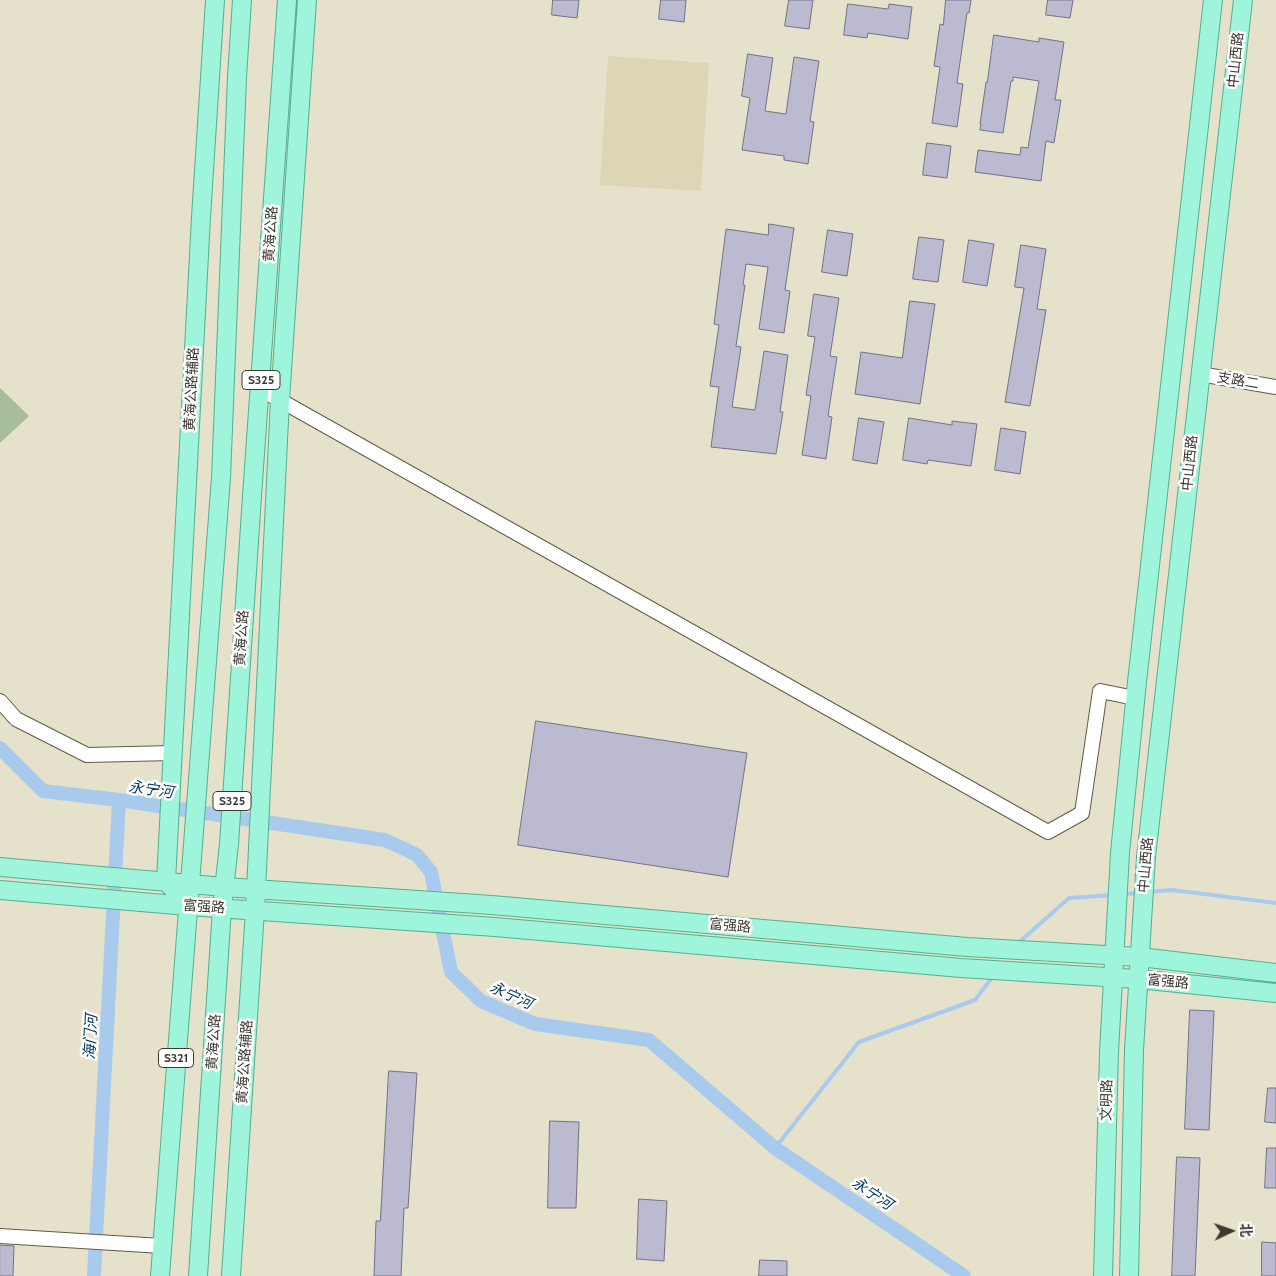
<!DOCTYPE html>
<html>
<head>
<meta charset="utf-8">
<style>
	body { margin:0 }
	#map { position:relative; width:1276px; height:1276px; overflow:hidden; background:#e6e1ca; font-family:Cabin,"Noto Sans SC",sans-serif }
	canvas { display:block }
	.north { position:absolute; left:1206px; top:1206px; width:50px; height:50px; -webkit-text-stroke:4px #fff; paint-order:stroke; rotate:87deg; font-size:14px; font-weight:700; line-height:20px; text-align:center; color:#3c3a30 }
	.north::after { content:''; display:block; margin:auto; width:18px; height:22px; background:#3c3a30; clip-path:polygon(50% 0,100% 100%,50% 72%,0 100%) }
</style>
</head>
<body>
<div id="map">
<canvas width="1276" height="1276"></canvas>
<div class="north">北</div>
</div>
<script>
const ctx = document.querySelector('canvas').getContext('2d');
ctx.lineJoin = 'round';
function fill(path, color) {
  ctx.fillStyle = color;
  ctx.fill(path, 'evenodd');
}
function stroke(path, color, width, dash) {
  ctx.strokeStyle = color;
  ctx.lineWidth = width;
  ctx.lineCap = dash ? 'butt' : 'round';
  ctx.setLineDash(dash || []);
  ctx.stroke(path);
}
function drawText(font, color, halo, rows, align = 'center') {
  ctx.font = font + ' Cabin,"Noto Sans SC",sans-serif';
  ctx.lineWidth = 5;
  ctx.setLineDash([]);
  ctx.textBaseline = 'middle';
  ctx.strokeStyle = halo;
  ctx.fillStyle = color;
  for (const [text, x, y, turn = 0] of rows) {
    ctx.save();
    ctx.translate(x, y);
    ctx.rotate((+turn || 0) * Math.PI / 180);
    ctx.textAlign = isNaN(turn) ? turn : align;
    if (halo) ctx.strokeText(text, 0, 0);
    ctx.fillText(text, 0, 0);
    ctx.restore();
  }
}
fill(new Path2D(`
	M608,56L709,63L701,191L600,185Z`), '#dcd5b6');
fill(new Path2D(`
	M0,388L29,416L0,443Z`), '#a8bd99');
stroke(new Path2D(`
	M1148,892L1172,890L1276,903
	M1123,894L1139,893
	M1016,945L1069,898L1114,895
	M775,1148L859,1042L975,1000L994,975`), '#a8caec', 4);
stroke(new Path2D(`
	M0,748L43,791L119,800L385,840L417,855L431,872L451,972L481,1001L535,1024L649,1040L775,1148L964,1276
	M94,1276L119,800`), '#a8caec', 14);
const building = new Path2D(`
	M553,0H579L577,18L552,15Z
	M661,0H686L684,22L659,19Z
	M789,0H813L809,29L785,26Z
	M946,0H971L969,13H967L957,83L963,84L957,127L932,123L940,67L934,66L940,24L943,25Z
	M1048,0H1073L1070,18L1046,15Z
	M848,4L888,9L889,4L912,7L908,39L868,33L867,38L844,35Z
	M994,35L1039,42V38L1064,42L1055,100H1061L1054,143L1046,141L1041,181L975,172L978,150L1020,155L1021,147L1028,148L1039,81L1013,77V81H1011L1003,133L980,130L981,124H980L986,82H987Z
	M748,54L773,58L765,111L786,114L794,57L819,61L810,121L814,122L808,164L784,160V156L742,150L750,98L742,96Z
	M927,143L951,146L947,178L923,175Z
	M769,224L794,228L785,290L790,291L784,333L759,329L768,267L746,264L743,285H745L736,346L741,347L732,407L755,410L764,351L788,355L780,412H783L776,454L711,447L719,387L710,386L719,325L714,324L726,229L768,235Z
	M828,230L853,234L847,276L822,272Z
	M919,237L944,240L938,282L913,279Z
	M969,240L994,244L987,286L963,282Z
	M1021,245L1046,249L1037,309L1046,310L1030,406L1005,402L1024,288L1015,287Z
	M814,294L839,298L830,356L837,357L828,416L832,417L826,459L802,455L811,396L806,395L815,337L808,336Z
	M910,301L935,304L920,404L855,394L861,352L902,358Z
	M859,418L884,422L877,464L853,460Z
	M909,418L952,425V421L977,424L971,466L928,460L927,464L903,460Z
	M1001,428L1026,432L1020,474L995,470Z
	M536,721L747,753L728,877L518,845Z
	M1190,1010L1214,1011L1209,1130L1185,1129Z
	M389,1071L417,1073L408,1208H404L401,1276H374L376,1221H380Z
	M1268,1088H1276V1123L1265,1122Z
	M550,1121L579,1122L576,1208H548Z
	M1267,1148H1276V1188H1265Z
	M1177,1157L1200,1158L1195,1276H1172Z
	M639,1199L667,1201L664,1261L637,1259Z
	M1262,1242L1276,1243V1276H1262Z
	M0,1245L14,1246L13,1276H0Z
	M760,1260L787,1261V1276H759Z`);
fill(building, '#bcbad0');
stroke(building, '#737186', 1);
const minor = new Path2D(`
	M1200,374L1276,387
	M260,389L1048,832L1082,813L1100,691L1135,698
	M0,701L16,719L87,755L173,753
	M0,1236L162,1246`);
const major = new Path2D(`
	M0,867L224,887L492,905L967,947L1140,957L1276,973
	M0,890L188,906L495,927L961,968L1138,979L1276,993
	M174,890L166,881L201,217L215,0
	M160,1276L221,478L237,77L242,0
	M198,1276L222,908L229,844L252,496L287,0
	M231,1276L255,910L280,400L307,0
	M1103,1276L1109,1052L1120,853L1137,682L1213,0
	M1129,1276L1134,1050L1146,857L1243,0`);
stroke(minor, '#605c47', 16);
stroke(major, '#52b091', 20);
stroke(minor, '#fff', 14);
stroke(major, '#9ef5dc', 18);
for (const [x, y, w] of [
	[261,380,38],
	[232,801,38],
	[176,1058,35]
]) {
  const box = new Path2D();
  box.roundRect(x - w / 2, y - 9.5, w, 19, 4);
  ctx.fillStyle = '#fff';
  ctx.fill(box);
  stroke(box, '#3c3a30', 1);
}
drawText('bold 12px', '#3c3a30', null, [
	["S325",261,380],
	["S325",232,801],
	["S321",176,1058]
]);
drawText('14px', '#3c3a30', '#fff', [
	["中山西路",1236,60,-84],
	["黄海公路",271,234,-86],
	["支路二",1238,381,10],
	["黄海公路辅路",192,389,-87],
	["中山西路",1190,463,-84],
	["黄海公路",242,638,-86],
	["中山西路",1146,865,-85],
	["富强路",204,907,4],
	["富强路",730,926,5],
	["富强路",1168,982,6],
	["黄海公路",214,1042,-86],
	["黄海公路辅路",245,1062,-86],
	["文明路",1107,1100,-88]
]);
drawText('italic 15px', '#00365f', '#fff', [
	["永宁河",151,790,8],
	["永宁河",511,996,24],
	["海门河",91,1037,-87],
	["永宁河",872,1194,34]
]);
</script>
</body>
</html>
